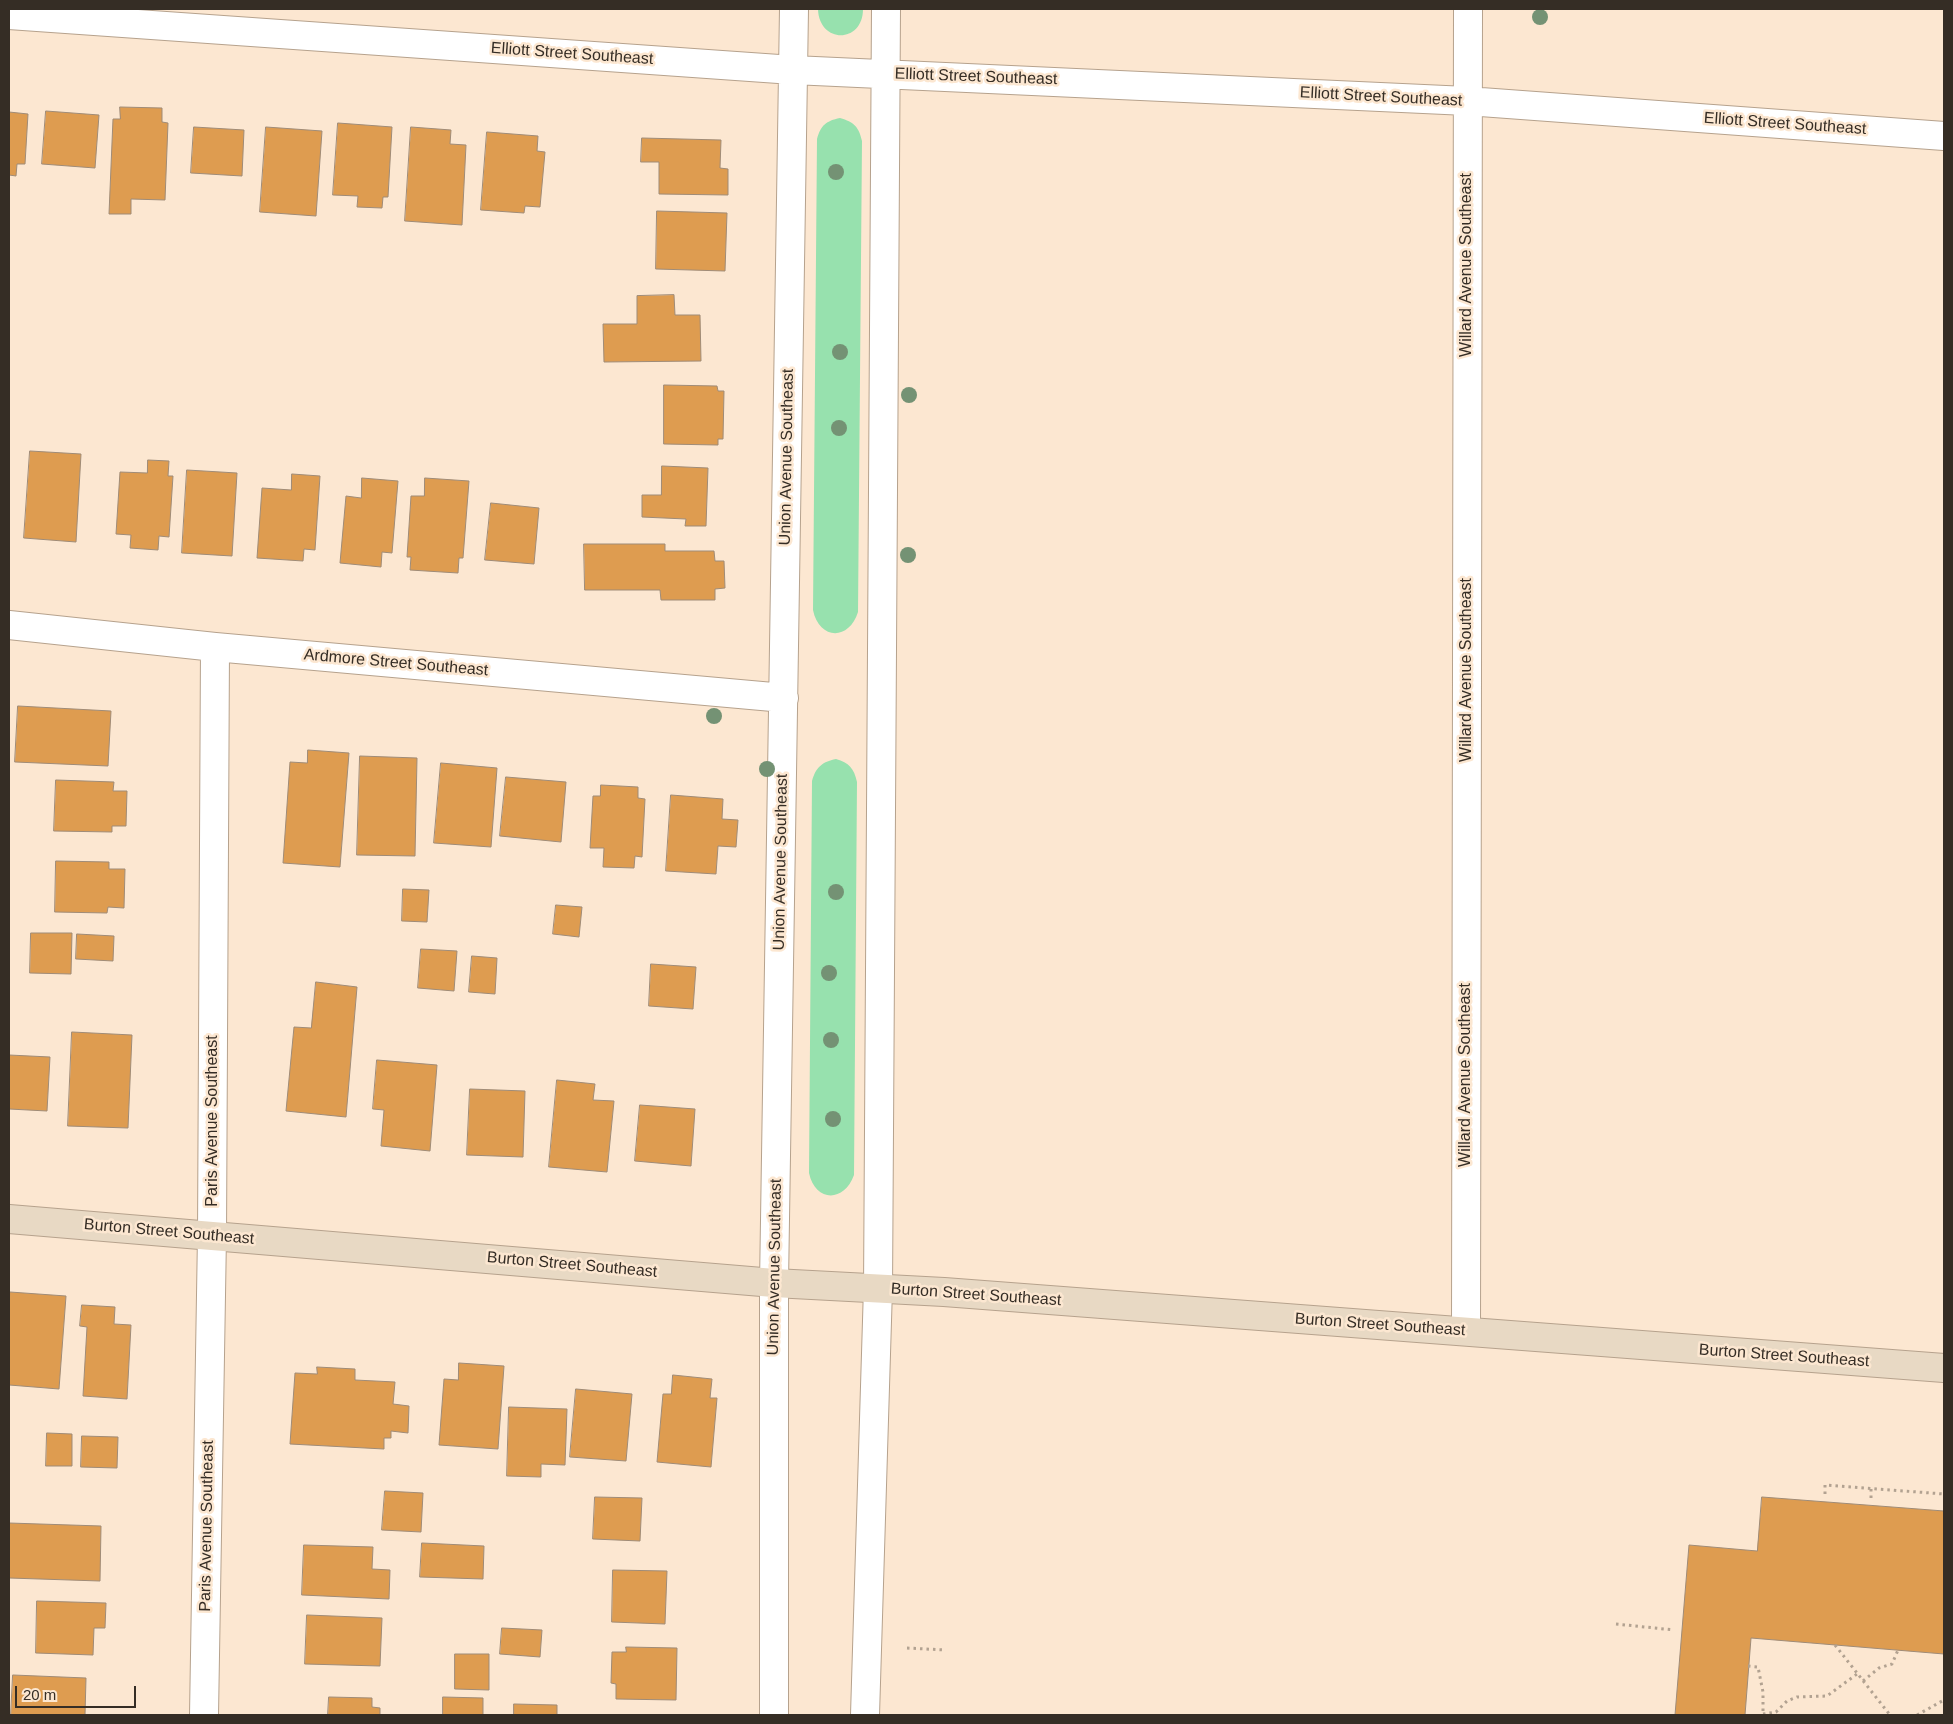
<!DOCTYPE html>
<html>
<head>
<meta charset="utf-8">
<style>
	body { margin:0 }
	#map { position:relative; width:1953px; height:1724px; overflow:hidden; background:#fce7d1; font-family:Arial,sans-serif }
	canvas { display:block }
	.frame { position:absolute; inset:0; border:10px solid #352d25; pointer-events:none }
	.scale { position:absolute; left:15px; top:1686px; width:121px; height:22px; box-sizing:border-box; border:2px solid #352d25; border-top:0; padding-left:6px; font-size:15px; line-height:18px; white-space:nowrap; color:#352d25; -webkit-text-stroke:4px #fce7d1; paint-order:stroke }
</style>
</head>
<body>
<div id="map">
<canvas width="1953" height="1724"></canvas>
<div class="frame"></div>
<div class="scale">20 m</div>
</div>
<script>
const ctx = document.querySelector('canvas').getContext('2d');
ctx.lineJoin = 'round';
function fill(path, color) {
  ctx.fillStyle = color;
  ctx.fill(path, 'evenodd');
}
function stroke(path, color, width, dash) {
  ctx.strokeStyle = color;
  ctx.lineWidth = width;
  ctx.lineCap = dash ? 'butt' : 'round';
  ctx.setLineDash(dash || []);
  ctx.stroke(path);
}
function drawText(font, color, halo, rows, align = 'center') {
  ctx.font = font + ' Arial,sans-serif';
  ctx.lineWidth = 5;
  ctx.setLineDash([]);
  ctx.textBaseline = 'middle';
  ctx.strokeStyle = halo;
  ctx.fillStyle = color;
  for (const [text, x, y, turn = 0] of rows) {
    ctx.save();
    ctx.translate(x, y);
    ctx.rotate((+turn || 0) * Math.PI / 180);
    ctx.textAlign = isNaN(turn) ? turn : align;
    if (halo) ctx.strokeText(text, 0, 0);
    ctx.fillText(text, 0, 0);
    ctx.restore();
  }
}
fill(new Path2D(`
	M818,9H863C863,44 819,44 818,9Z
	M840,118C854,122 859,127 862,141L858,612C849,641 819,640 813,610L817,139C821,125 826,121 840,118Z
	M836,759C849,763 854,768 857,782L854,1175C844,1203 815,1202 809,1173L812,781C816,767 822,762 836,759Z`), '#97e1ae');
const building = new Path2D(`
	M120,107L162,108V122L168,123L165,200L131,199V214H109L113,119H120Z
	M46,111L99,115L95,168L42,164Z
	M9,112L28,114L25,164H17L16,176L9,175Z
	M338,123L392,127L388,197H383L382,208L357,207L358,196L333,195Z
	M194,127L244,130L242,176L191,173Z
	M266,127L322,131L316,216L260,212Z
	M411,127L451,130L450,144L466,145L462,225L405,221Z
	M487,132L538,136L537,151L545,152L540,207L525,206L524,213L481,210Z
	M642,138L721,140L720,168L728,169V195L659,194V162H641Z
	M657,211L727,213L725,271L656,269Z
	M674,295L675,315H700L701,361L604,362L603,324H637V296Z
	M664,385L717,386L718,391H724L723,439H718V445L664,444Z
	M30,451L81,454L76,542L24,538Z
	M148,460L169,461L168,476H173L169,537L159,536L158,550L130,548L131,535L116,534L120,472L147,473Z
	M662,466L708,468L706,526H685L686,519L642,517V495H661Z
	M187,470L237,473L232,556L182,553Z
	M292,474L320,476L315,550L304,549L303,561L257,558L262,488L291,490Z
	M362,478L398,481L392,553L382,552L381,567L340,563L346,496L361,498Z
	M425,478L469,481L463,558H459L458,573L410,570L411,557H407L411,496H424Z
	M491,503L539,508L534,564L485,560Z
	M584,544H665V551H714L715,561H724L725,588L715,589V600H661L660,590H585Z
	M18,706L111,711L108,766L15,762Z
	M308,750L349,753L340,867L283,863L290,762L307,763Z
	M360,756L417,758L415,856L357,855Z
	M441,763L497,768L491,847L434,843Z
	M506,777L566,782L561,842L500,836Z
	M56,780L114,782L113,791H127L126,826H112V832L54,831Z
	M601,785L638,787V798L645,799L642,857L635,856L634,868L603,867L604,848H590L593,796H600Z
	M671,795L723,799L722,819L738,820L736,847L718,846L716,874L666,871Z
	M56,861L109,862V869H125L124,908L108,907L107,913L55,912Z
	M403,889L429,890L427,922L402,921Z
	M556,905L582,907L579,937L553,934Z
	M31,933H72L71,974L30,973Z
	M77,934L114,936L113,961L76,959Z
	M421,949L457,951L454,991L418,988Z
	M472,956L497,958L495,994L469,992Z
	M651,964L696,967L693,1009L649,1006Z
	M316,982L357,987L346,1117L286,1111L294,1027L311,1028Z
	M72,1032L132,1035L128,1128L68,1126Z
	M9,1055L50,1057L47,1111L9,1109Z
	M377,1060L437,1065L430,1151L381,1146L384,1110L373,1109Z
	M557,1080L595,1084L593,1100L614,1101L607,1172L549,1167Z
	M470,1089L525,1091L523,1157L467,1155Z
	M640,1105L695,1109L691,1166L635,1161Z
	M10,1292L66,1296L59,1389L9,1385Z
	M82,1305L115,1307L114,1324L131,1325L127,1399L83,1396L87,1327L80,1326Z
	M459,1363L504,1366L498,1449L439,1445L444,1379L458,1380Z
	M317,1367L355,1369V1380L395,1382L393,1404L409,1406L408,1433L391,1431V1438H384V1449L290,1444L295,1373L317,1374Z
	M673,1375L712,1379L710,1398H717L711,1467L657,1462L663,1394H671Z
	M576,1389L632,1394L626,1461L570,1457Z
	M509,1407L567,1409L565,1465L541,1464V1477L507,1476Z
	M47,1433L72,1434V1466H46Z
	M82,1436L118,1437L117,1468L81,1467Z
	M385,1491L423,1493L421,1532L382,1530Z
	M595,1497L642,1498L640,1541L593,1539Z
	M1762,1497L1944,1511V1654L1751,1638L1745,1715H1675L1689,1545L1757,1551Z
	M9,1523L101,1526L100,1581L9,1578Z
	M422,1543L484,1546L483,1579L420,1577Z
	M304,1545L373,1547L372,1569L390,1570L389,1599L302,1595Z
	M613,1570L667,1571L665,1624L612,1622Z
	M37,1601L106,1603L105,1628H94L93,1655L36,1653Z
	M307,1615L382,1618L380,1666L305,1664Z
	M502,1628L542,1630L540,1657L500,1654Z
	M626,1647L677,1648L676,1700L616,1699V1684L611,1683L612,1652H626Z
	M455,1654H489V1690L455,1689Z
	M13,1675L86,1678L85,1715H11Z
	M329,1697L372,1698V1707L380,1708V1715H328Z
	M443,1697L483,1698V1715H443Z
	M514,1704L557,1705V1715H514Z`);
fill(building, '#de9c50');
stroke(building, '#9f8b77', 1);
const minor = new Path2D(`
	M9,15L793,70L1467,101L1944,136
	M9,625L215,647L784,698
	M1466,1331L1468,9
	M204,1715L212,1235L215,647
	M774,1715V1283L794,9
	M865,1715L878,1288L886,9`);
const secondary = new Path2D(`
	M9,1219L774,1283L944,1292L1944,1368`);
stroke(minor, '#b6a28d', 30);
stroke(secondary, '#b6a28d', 30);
stroke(new Path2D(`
	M1825,1494V1485L1944,1494
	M1871,1498V1489
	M1616,1624L1674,1630
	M1835,1645L1890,1715
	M907,1648L945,1650
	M1748,1666L1758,1667L1763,1692V1715
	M1863,1681L1879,1668L1892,1664L1898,1650
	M1763,1714L1776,1712L1787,1701L1797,1697L1827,1696L1857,1674
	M1917,1715L1944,1700`), '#b2a291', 3, [2.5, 4]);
stroke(minor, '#fff', 28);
stroke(secondary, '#e8d9c4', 28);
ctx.fillStyle = '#749274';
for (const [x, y] of [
	[1540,17],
	[836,172],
	[840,352],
	[909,395],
	[839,428],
	[908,555],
	[714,716],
	[767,769],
	[836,892],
	[829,973],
	[831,1040],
	[833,1119]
]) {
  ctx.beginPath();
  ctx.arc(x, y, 8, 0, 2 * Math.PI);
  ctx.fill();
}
drawText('16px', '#352d25', '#fce7d1', [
	["Elliott Street Southeast",572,54,4],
	["Elliott Street Southeast",976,77,2],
	["Elliott Street Southeast",1381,97,3],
	["Elliott Street Southeast",1785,124,4],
	["Willard Avenue Southeast",1467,265,-90],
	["Union Avenue Southeast",787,457,-89],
	["Ardmore Street Southeast",396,663,5],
	["Willard Avenue Southeast",1467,670,-90],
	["Union Avenue Southeast",781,862,-89],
	["Willard Avenue Southeast",1466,1075,-90],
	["Paris Avenue Southeast",213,1121,-90],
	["Burton Street Southeast",169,1232,5],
	["Burton Street Southeast",572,1265,5],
	["Union Avenue Southeast",775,1267,-89],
	["Burton Street Southeast",976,1295,4],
	["Burton Street Southeast",1380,1325,4],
	["Burton Street Southeast",1784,1356,4],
	["Paris Avenue Southeast",207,1526,-89]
]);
</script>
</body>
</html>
